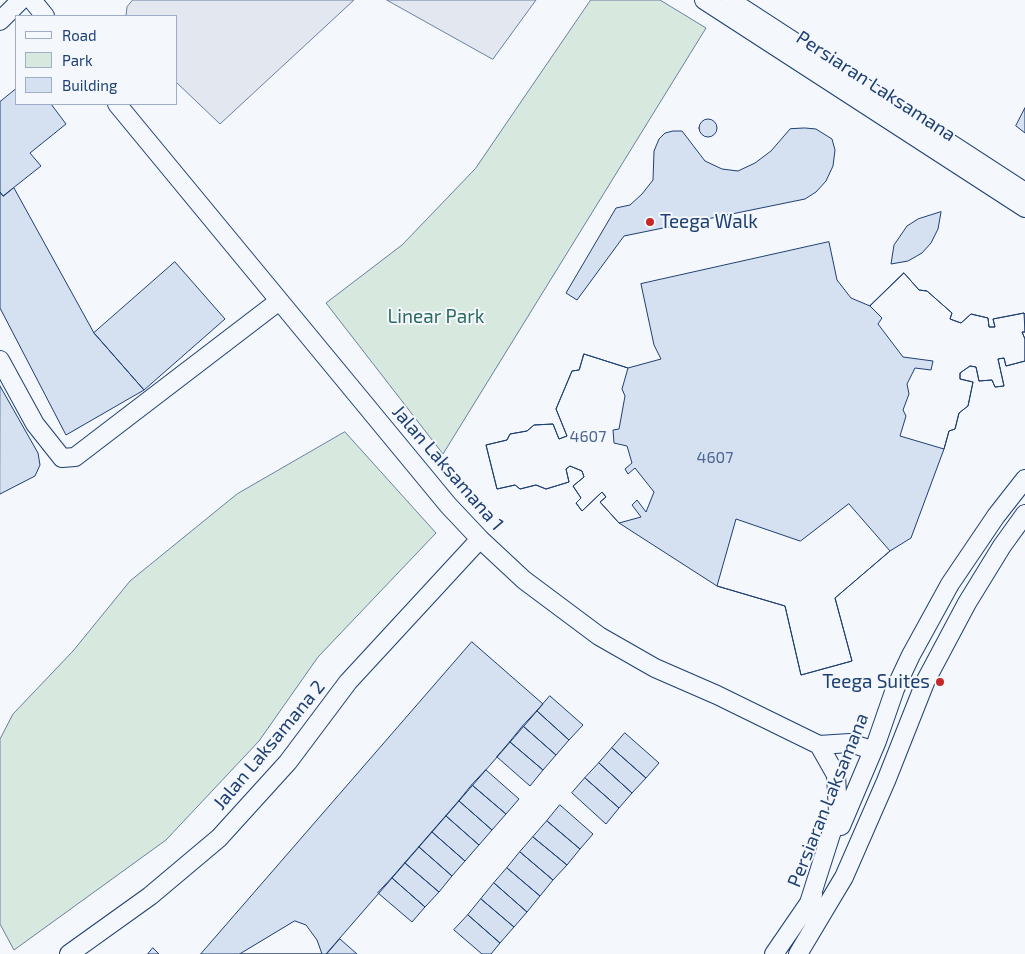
<!DOCTYPE html>
<html>
<head>
<meta charset="utf-8">
<style>
	body { margin:0 }
	#map { position:relative; width:1025px; height:954px; overflow:hidden; background:#f4f7fb; font-family:"Exo 2",sans-serif }
	canvas { display:block }
	.legend { position:absolute; left:15px; top:15px; width:162px; height:90px; box-sizing:border-box; background:#f4f7fb; border:1px solid #9eadc5; margin:0; padding:6px 9px; list-style:none; font-size:15px; color:#1d3f73 }
	.legend li { display:flex; align-items:center; gap:10px; height:25px }
	.legend b { width:25px; border:1px solid #9eadc5 }
</style>
</head>
<body>
<div id="map">
<canvas width="1025" height="954"></canvas>
<ul class="legend">
<li><b style="height:6px;background:#f4f7fb"></b>Road</li>
<li><b style="height:14px;background:#d7e8df"></b>Park</li>
<li><b style="height:14px;background:#d5e0f0"></b>Building</li>
</ul>
</div>
<script>
const ctx = document.querySelector('canvas').getContext('2d');
ctx.lineJoin = 'round';
function fill(path, color) {
  ctx.fillStyle = color;
  ctx.fill(path, 'evenodd');
}
function stroke(path, color, width, dash) {
  ctx.strokeStyle = color;
  ctx.lineWidth = width;
  ctx.lineCap = dash ? 'butt' : 'round';
  ctx.setLineDash(dash || []);
  ctx.stroke(path);
}
function drawText(font, color, halo, rows, align = 'center') {
  ctx.font = font + ' "Exo 2",sans-serif';
  ctx.lineWidth = 4;
  ctx.setLineDash([]);
  ctx.textBaseline = 'middle';
  ctx.strokeStyle = halo;
  ctx.fillStyle = color;
  for (const [text, x, y, turn = 0] of rows) {
    ctx.save();
    ctx.translate(x, y);
    ctx.rotate((+turn || 0) * Math.PI / 180);
    ctx.textAlign = isNaN(turn) ? turn : align;
    if (halo) ctx.strokeText(text, 0, 0);
    ctx.fillText(text, 0, 0);
    ctx.restore();
  }
}
const green = new Path2D(`
	M591,0H660L706,28L443,454L326,303L402,245L475,169Z
	M345,432L436,533L318,657L259,741L166,840L14,950L0,924V739L13,714L73,651L130,581L237,494Z`);
fill(green, '#d7e8df');
stroke(green, '#687fa3', 1);
const parking = new Path2D(`
	M133,0H354L220,124L176,82V16H126L127,7Z
	M387,0H536L493,59Z`);
fill(parking, '#e3e8f0');
stroke(parking, '#687fa3', 1);
const building = new Path2D(`
	M16,89V104H51L66,124L30,153L41,166L3,196L0,192V102Z
	M1025,108V133L1016,126Z
	M699 128a9 9 0 1 1 18 0a9 9 0 1 1-18 0Z
	M805,128L816,129L832,139L835,150L833,166L826,181L816,192L805,199L624,236L577,300L566,293L616,208L630,205L642,194L653,180L654,151L659,139L665,133L673,131H682L705,161L722,169L738,171L755,163L771,151L790,129Z
	M14,188L94,333L144,390L66,435L0,308V192L3,196Z
	M941,212L938,229L931,243L922,253L908,261L891,264L894,245L907,226L918,219Z
	M829,242L837,280L851,298L870,306L904,273L919,290L927,291L952,313L950,319L961,323L971,314L988,318L989,327H995L993,319L1024,313L1025,332H1022L1025,339V361L1006,366L1004,358L998,359L1004,386L995,387L992,380L979,381L976,367L970,366L960,373V379L973,382L968,406L959,413L955,429L949,431L944,449L911,538L890,551L835,598L852,661L801,675L785,606L717,586L619,523L600,502L606,497L602,492L582,511L576,503L581,498L573,486L584,477L582,471L570,466L566,469L569,482L546,489L536,485L520,489L515,485L497,489L486,445L507,440L510,434L527,431L534,425L553,424L559,439L567,436L556,409L572,371L579,370L584,354L628,368L661,359L654,345L641,284Z
	M175,262L225,319L144,390L94,333Z
	M904,273L919,290L927,291L952,313L950,319L961,323L971,314L988,318L989,327H995L993,319L1024,313L1025,314V332H1022L1025,339V361L1006,366L1004,358L998,359L1004,386L995,387L992,380L979,381L976,367L970,366L960,373V379L973,382L968,406L959,413L955,429L949,431L944,449L900,436L906,416L903,410L909,394L907,384L915,368L931,370L933,361L903,357L878,324L882,318L870,306Z
	M584,354L628,368L622,389L625,396L619,429L613,430L614,443L627,446L632,463L625,469L628,474L635,468L654,492L646,512L637,500L632,505L641,517L619,523L600,502L606,497L602,492L582,511L576,503L581,498L573,486L584,477L582,471L570,466L566,469L569,482L546,489L536,485L520,489L515,485L497,489L486,445L507,440L510,434L527,431L534,425L553,424L559,439L567,436L556,409L572,371L579,370Z
	M0,386L38,453L40,465L35,476L0,494Z
	M849,504L890,551L835,598L852,661L801,675L785,606L717,586L736,519L800,541Z
	M472,642L543,704L459,801L326,954H201Z
	M550,696L583,725L569,740L537,711Z
	M537,711L569,740L556,755L523,726Z
	M523,726L556,755L543,770L510,742Z
	M625,733L659,763L646,778L612,748Z
	M510,742L543,770L530,786L497,757Z
	M612,748L646,778L632,793L599,763Z
	M599,763L632,793L619,808L585,778Z
	M486,770L519,799L506,814L472,785Z
	M585,778L619,808L606,824L572,793Z
	M472,785L506,814L492,830L459,801Z
	M459,801L492,830L479,845L446,816Z
	M560,805L593,834L580,849L547,821Z
	M446,816L479,845L465,861L432,832Z
	M547,821L580,849L567,865L533,837Z
	M432,832L465,861L452,876L419,847Z
	M533,837L567,865L553,880L520,852Z
	M419,847L452,876L439,892L405,863Z
	M520,852L553,880L540,896L507,868Z
	M405,863L439,892L425,907L392,878Z
	M507,868L540,896L527,912L494,883Z
	M392,878L425,907L412,922L378,893Z
	M494,883L527,912L514,927L481,899Z
	M481,899L514,927L500,943L468,915Z
	M468,915L500,943L491,954H482L454,930Z
	M295,921L306,925L317,940L322,954H240Z
	M340,939L357,954H327Z
	M153,948L159,954H148Z`);
fill(building, '#d5e0f0');
stroke(building, '#1d3f73', 1);
const minor = new Path2D(`
	M32,0L45,16
	M704,0L1025,208
	M730,0L1025,192
	M0,21L21,0
	M117,104L448,505L480,539L524,580L599,636L655,668L717,695L819,745L836,775L838,812L809,903
	M0,360L35,424L62,458L75,457L279,301
	M819,745L850,743L872,750
	M841,826L877,741L895,689L911,655L950,584L996,516L1025,479
	M69,954L150,896L219,838L288,762L348,682L480,539
	M774,954L809,903L813,894
	M798,954L844,877L886,781L926,680L967,603L1002,546L1025,514`);
stroke(minor, '#1d3f73', 20);
stroke(minor, '#f4f7fb', 18);
for (const [x, y, r, color] of [
	[650,222,5,"#c62828"],
	[940,682,5,"#c62828"]
]) {
  const dot = new Path2D();
  dot.arc(x, y, r, 0, 2 * Math.PI);
  ctx.fillStyle = color;
  ctx.fill(dot);
  stroke(dot, '#f4f7fb', 2);
}
drawText('16px', '#4b6792', null, [
	["4607",588,437],
	["4607",715,458]
]);
drawText('19px', '#1d3f73', '#f4f7fb', [
	["Persiaran Laksamana",876,86,33],
	["Jalan Laksamana 1",448,468,49],
	["Jalan Laksamana 2",269,745,-50],
	["Persiaran Laksamana",828,800,-68]
]);
drawText('19px', '#1d3f73', '#f4f7fb', [
	["Teega Walk",660,222],
	["Teega Suites",930,682,"right"]
], 'left');
drawText('19px', '#2c6c60', '#f4f7fb', [
	["Linear Park",436,317]
]);
</script>
</body>
</html>
